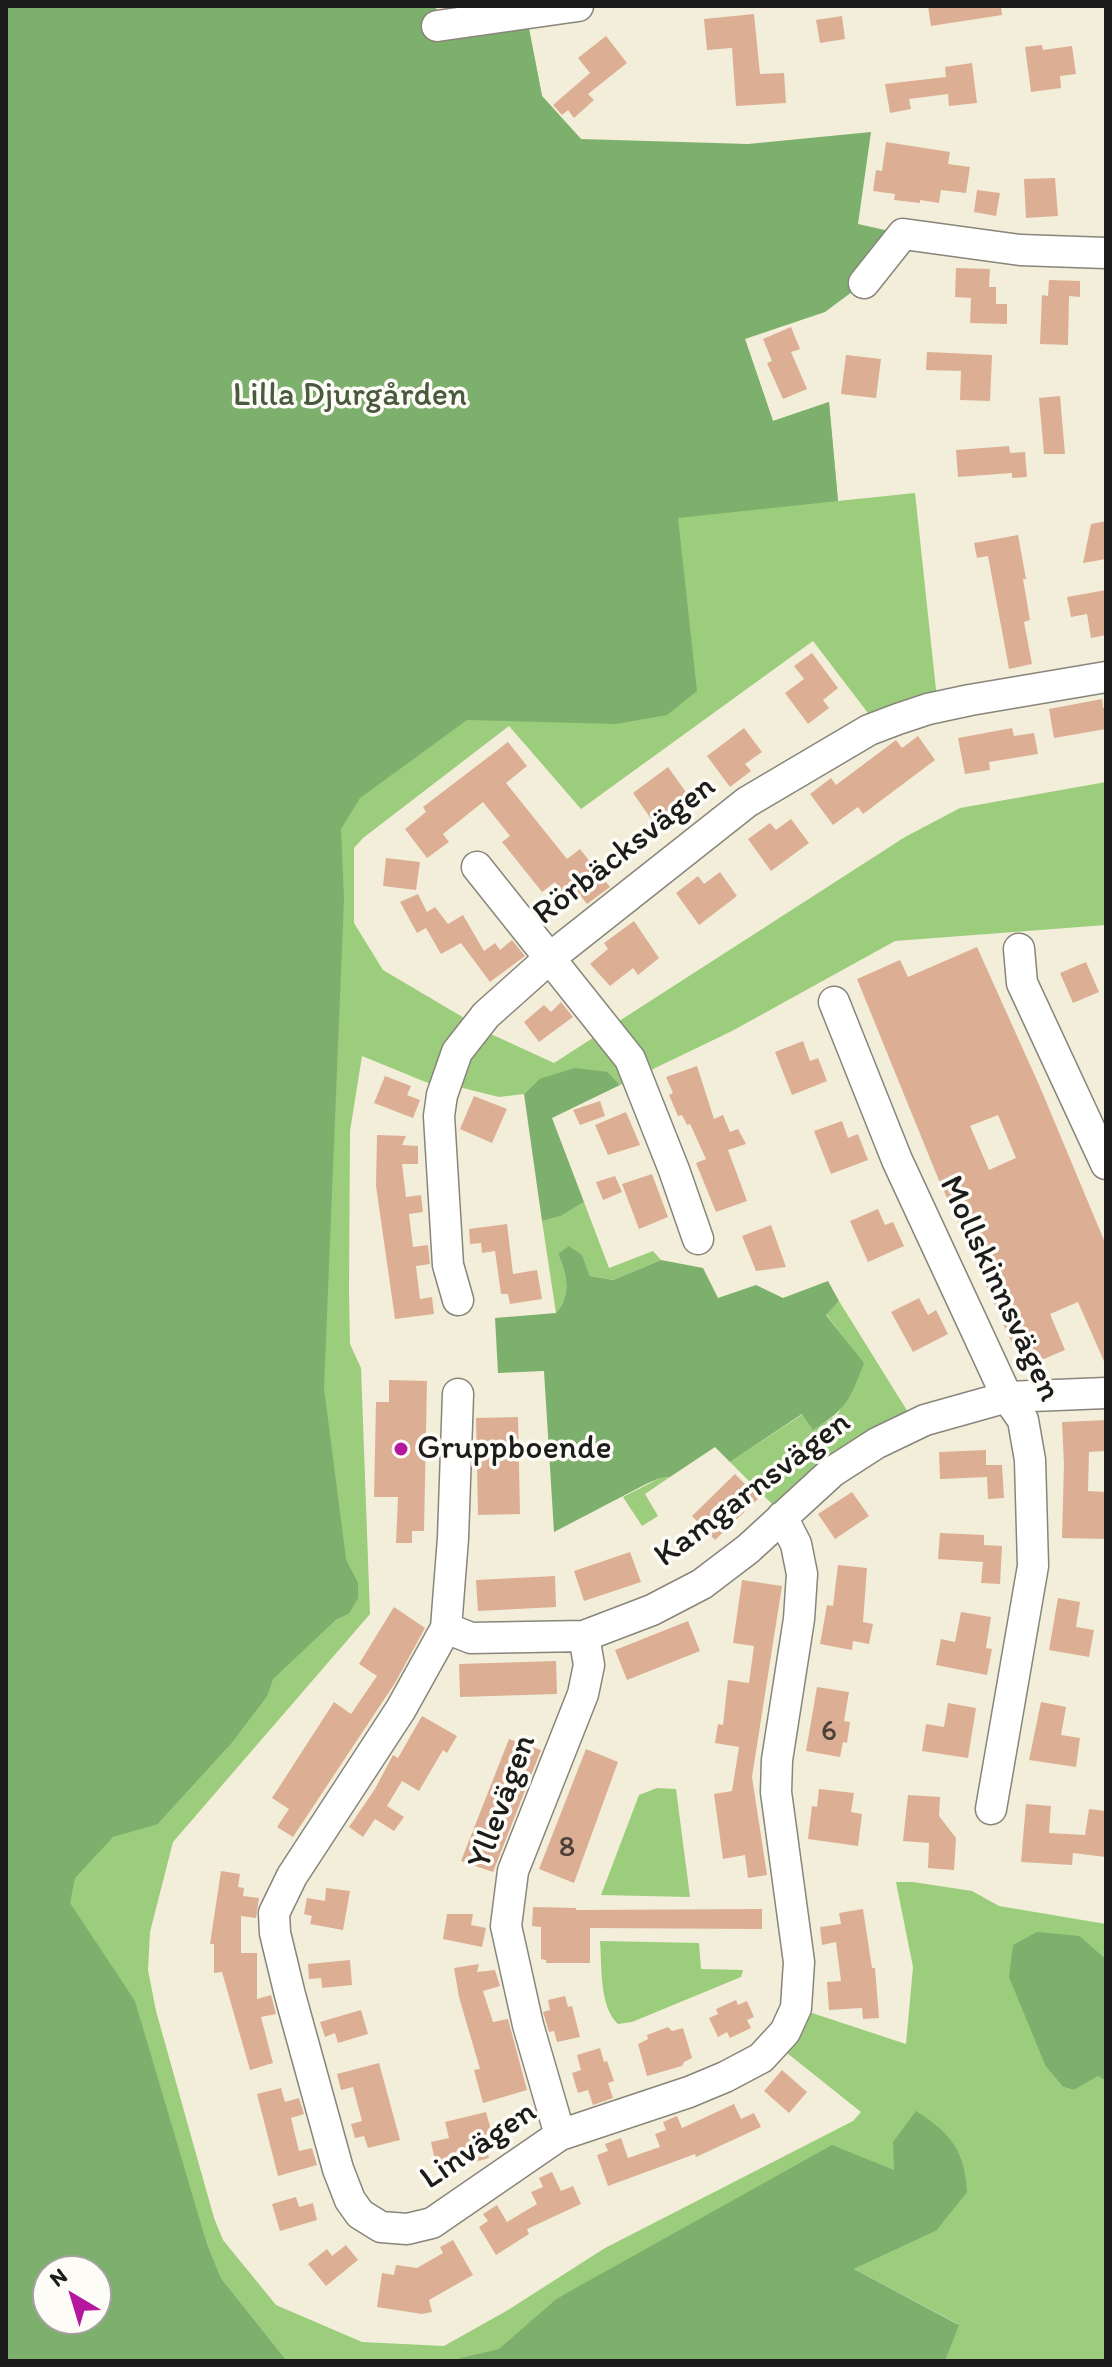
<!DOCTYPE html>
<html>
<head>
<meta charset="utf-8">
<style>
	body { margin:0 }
	#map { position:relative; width:1112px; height:2367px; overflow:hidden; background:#f3eed9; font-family:Itim,sans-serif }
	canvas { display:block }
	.frame { position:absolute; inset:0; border:8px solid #1c1c1c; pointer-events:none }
	.north { position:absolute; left:32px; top:2255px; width:80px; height:80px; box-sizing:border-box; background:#fdfcf7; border:2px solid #a3a29f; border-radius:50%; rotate:322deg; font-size:22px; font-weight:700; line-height:32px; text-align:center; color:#1c1c1c }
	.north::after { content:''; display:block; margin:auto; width:28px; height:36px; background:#b5179e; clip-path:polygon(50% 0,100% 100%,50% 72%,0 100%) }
</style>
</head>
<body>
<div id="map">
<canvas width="1112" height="2367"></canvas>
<div class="frame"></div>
<div class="north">N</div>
</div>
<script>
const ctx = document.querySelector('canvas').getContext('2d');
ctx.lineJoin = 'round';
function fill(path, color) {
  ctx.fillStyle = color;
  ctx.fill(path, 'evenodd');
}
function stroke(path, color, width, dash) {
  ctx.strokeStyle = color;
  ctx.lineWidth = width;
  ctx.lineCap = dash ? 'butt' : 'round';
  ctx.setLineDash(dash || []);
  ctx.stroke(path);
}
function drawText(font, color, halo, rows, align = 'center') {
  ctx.font = font + ' Itim,sans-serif';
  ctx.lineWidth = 7;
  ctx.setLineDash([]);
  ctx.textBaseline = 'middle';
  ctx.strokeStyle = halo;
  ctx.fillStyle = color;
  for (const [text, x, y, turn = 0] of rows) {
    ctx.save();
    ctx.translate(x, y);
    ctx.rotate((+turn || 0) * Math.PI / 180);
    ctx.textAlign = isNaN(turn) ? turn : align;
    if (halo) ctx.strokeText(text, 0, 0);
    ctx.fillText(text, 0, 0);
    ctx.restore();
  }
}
fill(new Path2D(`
	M6,6H436L437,26L526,13L542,96L581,139L745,339L773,421L829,402L838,501L915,493L937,699L871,717L813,641L581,809L509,726L363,838L354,848V923L383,970L493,1035L554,1063L905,837L960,808L1106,782V925L895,941L732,1031L620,1085L608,1072L539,1079L524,1094L499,1097L459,1087L433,1085L362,1056L350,1131L349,1293L350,1344L361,1368L370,1614L173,1842L150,1932L148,1970L156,2011L214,2218L223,2240L276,2305L362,2342L444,2346L508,2310L605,2248L853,2121L861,2112L782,2049L806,2011L906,2044L913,1967L896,1882H913L972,1891L999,1906L1106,1924V1959L1080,1936L1046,2067L1063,2087L1074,2090L1099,2075L1106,2081V2361H945L958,2324L854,2269L936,2231L895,2170L637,2256L556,2299L499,2350L448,2361H287L221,2278L206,2241L239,2361H6ZM346,1559L358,1582L349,1614L336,1620L272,1679L267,1697L232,1743L158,1824L267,1678ZM48,2271H96V2319H48Z
	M584,1202L609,1268L653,1251L661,1260L613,1280L590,1276L582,1256L558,1254C567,1274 572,1295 556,1313L542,1221L561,1216Z
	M839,1301L911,1417L774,1506L730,1462L803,1414L814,1429L838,1414L863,1363L826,1314Z
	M670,1477L645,1494L658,1516L642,1526L623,1497L660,1478Z
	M657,1788L676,1789L690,1897L601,1895L639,1795Z
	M600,1941L699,1943L701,1969L743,1970L741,1977L632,2022L618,2024C599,2007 602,1965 600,1941Z`), '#9ccd7c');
fill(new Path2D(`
	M6,6H436L437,26L526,13L542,96L581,139L748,144L871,132L858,224L903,234L864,283L825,312L745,339L773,421L829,402L838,501L678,518L697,691L667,715L616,724L467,720L360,798L341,829L344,899L324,1388L346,1559L358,1582V1598L349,1614L336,1620L273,1679L267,1697L232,1743L158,1824L113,1837L75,1878L70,1903L135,2001L206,2241L221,2278L287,2361H6ZM48,2271H96V2319H48Z
	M575,1068L608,1072L620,1085L552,1118L584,1202L561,1216L542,1221L524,1094L539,1079Z
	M569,1246L582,1255L590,1276L613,1280L661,1260L703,1268L718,1298L756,1285L783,1298L828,1281L839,1301L826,1315L864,1363C850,1399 847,1409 813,1430L802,1414L730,1462L715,1447L670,1477L660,1478L646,1484L554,1532L544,1371L498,1373L495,1318L556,1313C572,1295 567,1274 558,1254Z
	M1037,1932L1080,1936L1106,1959V2081L1098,2076L1074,2090L1063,2087L1046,2067L1009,1977L1013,1945Z
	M916,2111C950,2133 965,2150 967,2192L936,2231L854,2269L959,2325L945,2361H448L499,2349L556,2299L832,2145L894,2170L893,2142Z`), '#7db06c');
fill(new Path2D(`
	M928,6H1001L1002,15L931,26Z
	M754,14L760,74L784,73L786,103L736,106L732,48L707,50L704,19Z
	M842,16L845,39L820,43L816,20Z
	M606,36L627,63L588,94L594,100L574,118L568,110L562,115L553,105L590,73L578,58Z
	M1042,45L1043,50L1072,46L1076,74L1060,76L1061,88L1031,92L1025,47Z
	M972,63L977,103L949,106L948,94L909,99L911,109L890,113L885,84L946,77L945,67Z
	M886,142L950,152L948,164L970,167L966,193L941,190L939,203L920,200V203L894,200L895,194L873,191L876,170L882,171Z
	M1055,178L1058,216L1026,218L1024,179Z
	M977,190L1000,193L996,216L974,212Z
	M956,268L990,269L989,287H996V304H1007V324L970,323L971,298L955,297Z
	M1049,280L1080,281V297L1069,296L1068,345L1040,344L1042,295L1048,296Z
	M791,327L800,349L791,352L807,389L783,399L767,363L772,361L763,339Z
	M927,352L992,355L990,401L960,400L961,371L926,370Z
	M846,355L881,359L876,398L841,394Z
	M1060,396L1065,454H1044L1039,398Z
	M1009,446L1010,453L1025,452L1027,477L1012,478V473L958,477L956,450Z
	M1106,521V559L1083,563L1091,524Z
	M1018,535L1026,579H1023L1030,620L1024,622L1032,664L1009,669L988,556L977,558L974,543Z
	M1106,590V635L1091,638L1087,614L1071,617L1067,597Z
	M812,653L838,688L823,700L829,708L808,724L785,693L804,679L794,666Z
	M1102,699L1103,708L1106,707V729L1054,738L1049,709Z
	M744,728L762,752L745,764L751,771L730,787L707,756Z
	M1012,728L1014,736L1034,733L1038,754L989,762L990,770L965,774L958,738Z
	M918,736L935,760L863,814L858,807L833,825L810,794L831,778L836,785L896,740L902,748Z
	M508,742L527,766L506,783L567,859L580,849L610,887L587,904L576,890L567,898L555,882L542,892L502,842L510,836L483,802L443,834L449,842L427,858L405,829L426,812L423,807Z
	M668,767L688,795L674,805L678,810L656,826L633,793Z
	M791,819L809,843L771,871L748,839L770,823L776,830Z
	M386,858L420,862L416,890L383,886Z
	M720,872L737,896L699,925L676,893L698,876L704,884Z
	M418,894L427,912L435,907L448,924L463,915L484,951L495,943L500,950L512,940L525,956L490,982L461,943L441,954L426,928L417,933L400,902Z
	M634,921L659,958L638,975L633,968L610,986L590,964L608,949L604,943Z
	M977,947L1040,1087L1106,1245V1366L1078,1302L1050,1314L1065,1350L1023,1368L938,1178L857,979L900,960L908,977ZM998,1115L1016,1158L989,1170L970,1126Z
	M1086,962L1099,992L1073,1003L1060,973Z
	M561,1002L573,1017L539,1042L524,1022L544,1005L551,1012Z
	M803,1041L810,1061L818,1058L827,1081L792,1095L775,1052Z
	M697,1066L714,1119L723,1115L730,1132L738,1129L746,1144L728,1150L747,1201L716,1212L696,1163L706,1159L690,1124L687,1125L682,1115L678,1116L669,1095L673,1093L666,1077Z
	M385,1076L411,1086L407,1095L420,1100L413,1118L374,1103Z
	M474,1096L507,1109L492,1143L460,1129Z
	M600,1101L605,1116L580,1125L573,1110Z
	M626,1112L640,1145L608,1155L595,1125Z
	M842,1121L848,1138L858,1134L868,1160L831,1174L814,1131Z
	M377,1135L406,1136L402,1145L418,1146V1164H402L406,1197L421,1195L423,1212L409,1214L413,1247L428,1245L430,1264L416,1266L420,1299L432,1297L434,1314L395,1319L376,1186Z
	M652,1174L668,1217L639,1229L622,1184Z
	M615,1176L622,1192L603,1200L596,1182Z
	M878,1209L885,1225L893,1222L904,1246L868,1262L850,1221Z
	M507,1224L513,1274L537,1270L542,1299L510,1304L508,1294H501L495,1251L482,1253L481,1243L470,1244L469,1229Z
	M771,1225L786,1267L756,1271L742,1236Z
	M919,1298L928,1315L936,1310L948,1334L913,1352L891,1312Z
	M389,1380L427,1381L424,1531H412V1543H396L398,1497H374L376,1402H389Z
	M518,1417L520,1514L478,1515L476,1418Z
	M1106,1420V1451L1089,1452L1088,1491L1106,1492L1105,1539L1062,1538L1064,1464L1062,1422Z
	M986,1450V1465H1002L1004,1498L988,1499L987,1477L940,1479L939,1452Z
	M735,1474L759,1498L715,1540L692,1516Z
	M852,1492L869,1516L835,1539L818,1514Z
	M940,1533L984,1535V1545L1002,1546L1000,1584L981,1583L983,1562L938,1559Z
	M630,1552L641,1582L584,1601L574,1571Z
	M838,1565L867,1568L863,1622L873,1624L869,1644L853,1641L852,1650L820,1644L827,1605L833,1606Z
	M555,1576L556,1607L478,1611L476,1580Z
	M742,1580L782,1586L752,1777L767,1875L748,1878L745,1855L723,1859L714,1794L732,1791L739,1747L715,1743L718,1724L723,1725L728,1680L749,1683L754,1646L733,1643Z
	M1058,1598L1080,1602L1076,1627L1094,1630L1089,1657L1049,1650Z
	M394,1607L425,1628L395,1683L293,1837L277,1827L289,1809L272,1798L334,1702L351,1714L377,1676L359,1664Z
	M961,1612L991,1617L986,1648L992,1649L987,1675L936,1665L941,1639L955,1642Z
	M688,1621L700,1651L627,1680L615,1650Z
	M556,1661L557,1694L460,1697L459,1664Z
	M817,1687L849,1692L844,1721L850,1722L847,1743L843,1742L840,1757L806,1751Z
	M1041,1702L1066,1707L1061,1735L1080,1738L1076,1767L1029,1760Z
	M948,1703L976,1708L968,1758L922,1751L926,1724L944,1727Z
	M422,1716L457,1736L447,1753L443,1750L419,1791L402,1781L387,1806L404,1817L394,1831L375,1819L363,1837L349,1827L375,1789L393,1755L398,1758Z
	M509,1739L541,1750L493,1872L461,1861Z
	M586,1749L618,1762L574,1883L539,1869Z
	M819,1789L854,1793L851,1812L862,1814L858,1846L808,1839L812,1806L817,1807Z
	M908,1795L940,1797L939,1816L956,1838L954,1870L928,1868L929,1843L903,1841Z
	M1026,1804L1051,1806L1049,1833L1085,1835L1089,1809L1106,1811V1857L1073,1853L1072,1865L1021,1862Z
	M221,1871L240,1874L238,1887L244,1888L243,1896L259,1898L256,1918L241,1916V1953H257V1999L271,1995L276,2014L261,2017L273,2063L250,2070L222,1972L214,1973V1944H210Z
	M326,1888L350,1891L343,1930L310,1924L312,1916L304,1914L307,1898L325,1901Z
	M533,1907L576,1908V1910L762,1909V1929L590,1928V1963H546V1960L541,1959V1927L532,1926Z
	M863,1909L872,1968H875L879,2018L863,2019L862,2008L829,2010L827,1982L841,1981L836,1942L822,1945L820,1927L841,1924L839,1913Z
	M447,1914H473L471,1925L486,1928L482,1947L443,1939Z
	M350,1960L352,1985L322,1988L321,1978L309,1979L308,1964Z
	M479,1964L477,1972L495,1970L500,1986L483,1991L493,2022L508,2019L527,2090L483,2103L474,2070L480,2069L459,1997L454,1968Z
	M565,1996L568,2007L572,2006L580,2037L557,2042L554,2031L549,2032L543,2012L550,2010L548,2000Z
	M736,2000L738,2005L747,2001L754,2017L747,2020L751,2028L730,2038L727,2032L718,2037L709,2018L718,2014L716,2009Z
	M361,2010L368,2034L338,2043L335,2033L325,2037L320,2022Z
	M668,2027L672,2031L683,2028L692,2058L684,2062L682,2066L647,2076L638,2044L648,2039L647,2035Z
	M600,2048L604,2062L607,2061L614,2081L608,2083L613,2098L593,2105L588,2090L578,2093L572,2073L581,2070L577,2055Z
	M379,2063L400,2140L368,2148L364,2136L355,2138L351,2124L362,2121L353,2087L341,2090L337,2074Z
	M782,2070L807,2092L789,2113L764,2091Z
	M281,2088L285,2102L299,2098L304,2114L291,2118L299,2151L312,2148L317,2165L278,2176L257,2094Z
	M734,2104L741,2119L754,2113L761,2127L696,2157L695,2154L608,2186L597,2155L608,2151L605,2144L621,2138L628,2158L660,2147L655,2134L666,2130L663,2122L677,2116L682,2128Z
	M486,2112L496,2147L487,2150L489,2158L444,2171L434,2156L431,2142L449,2138L445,2122Z
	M552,2172L561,2191L573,2186L581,2204L527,2229L529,2234L496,2255L479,2227L488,2221L483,2214L497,2205L507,2222L537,2204L531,2192L543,2187L539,2178Z
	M296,2197L299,2207L313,2203L317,2220L280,2231L272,2204Z
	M453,2240L473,2275L429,2300L432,2312L422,2314L377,2307L382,2273L394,2275L396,2265L417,2268L443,2253L440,2247Z
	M346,2245L358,2260L326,2286L308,2264L327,2249L332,2256Z`), '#dcaf95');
const minor = new Path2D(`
	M437,26L578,6
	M864,283L903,234L1020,250L1106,253
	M477,867L630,1059L674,1170L698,1239
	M1019,949L1022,983L1106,1164
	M834,1002L897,1160L1007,1397L1023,1420L1030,1460L1033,1566L991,1809
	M458,1300L448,1265L439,1116L442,1095L457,1052L486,1015L551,957L747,802L869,730L898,719L928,709L970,700L1106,677
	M458,1394L453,1538L446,1628L401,1709L292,1876L274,1913L275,1933L290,1995L338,2169L350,2200L360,2214L381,2227L407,2229L432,2223L560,2135L689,2092L725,2077L761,2058L785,2032L796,2008L799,1962L776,1792L777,1760L799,1619L802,1574L796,1544L782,1517
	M446,1628L471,1638L584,1636L652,1610L702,1584L748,1549L832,1472L877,1443L925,1420L1007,1397L1106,1393
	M560,2135L528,2025L506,1926L513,1871L583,1694L589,1665L584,1636`);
stroke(minor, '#88857a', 33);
stroke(minor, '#fff', 30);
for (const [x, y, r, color] of [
	[401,1449,8,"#b5179e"]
]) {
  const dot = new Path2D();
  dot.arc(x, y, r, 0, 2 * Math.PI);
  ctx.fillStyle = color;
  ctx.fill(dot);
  stroke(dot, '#fdfcf7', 3);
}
drawText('30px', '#4c413a', null, [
	["6",829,1732],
	["8",567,1848]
]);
drawText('34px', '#495a3e', '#fdfcf7', [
	["Lilla Djurgården",350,396]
]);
drawText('34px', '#1c1c1c', '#fdfcf7', [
	["Rörbäcksvägen",625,851,-38],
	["Mollskinnsvägen",999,1289,65],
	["Kamgarnsvägen",753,1490,-37],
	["Yllevägen",503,1802,-70],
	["Linvägen",479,2146,-34]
]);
drawText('34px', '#1c1c1c', '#fdfcf7', [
	["Gruppboende",417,1449]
], 'left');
</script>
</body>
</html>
